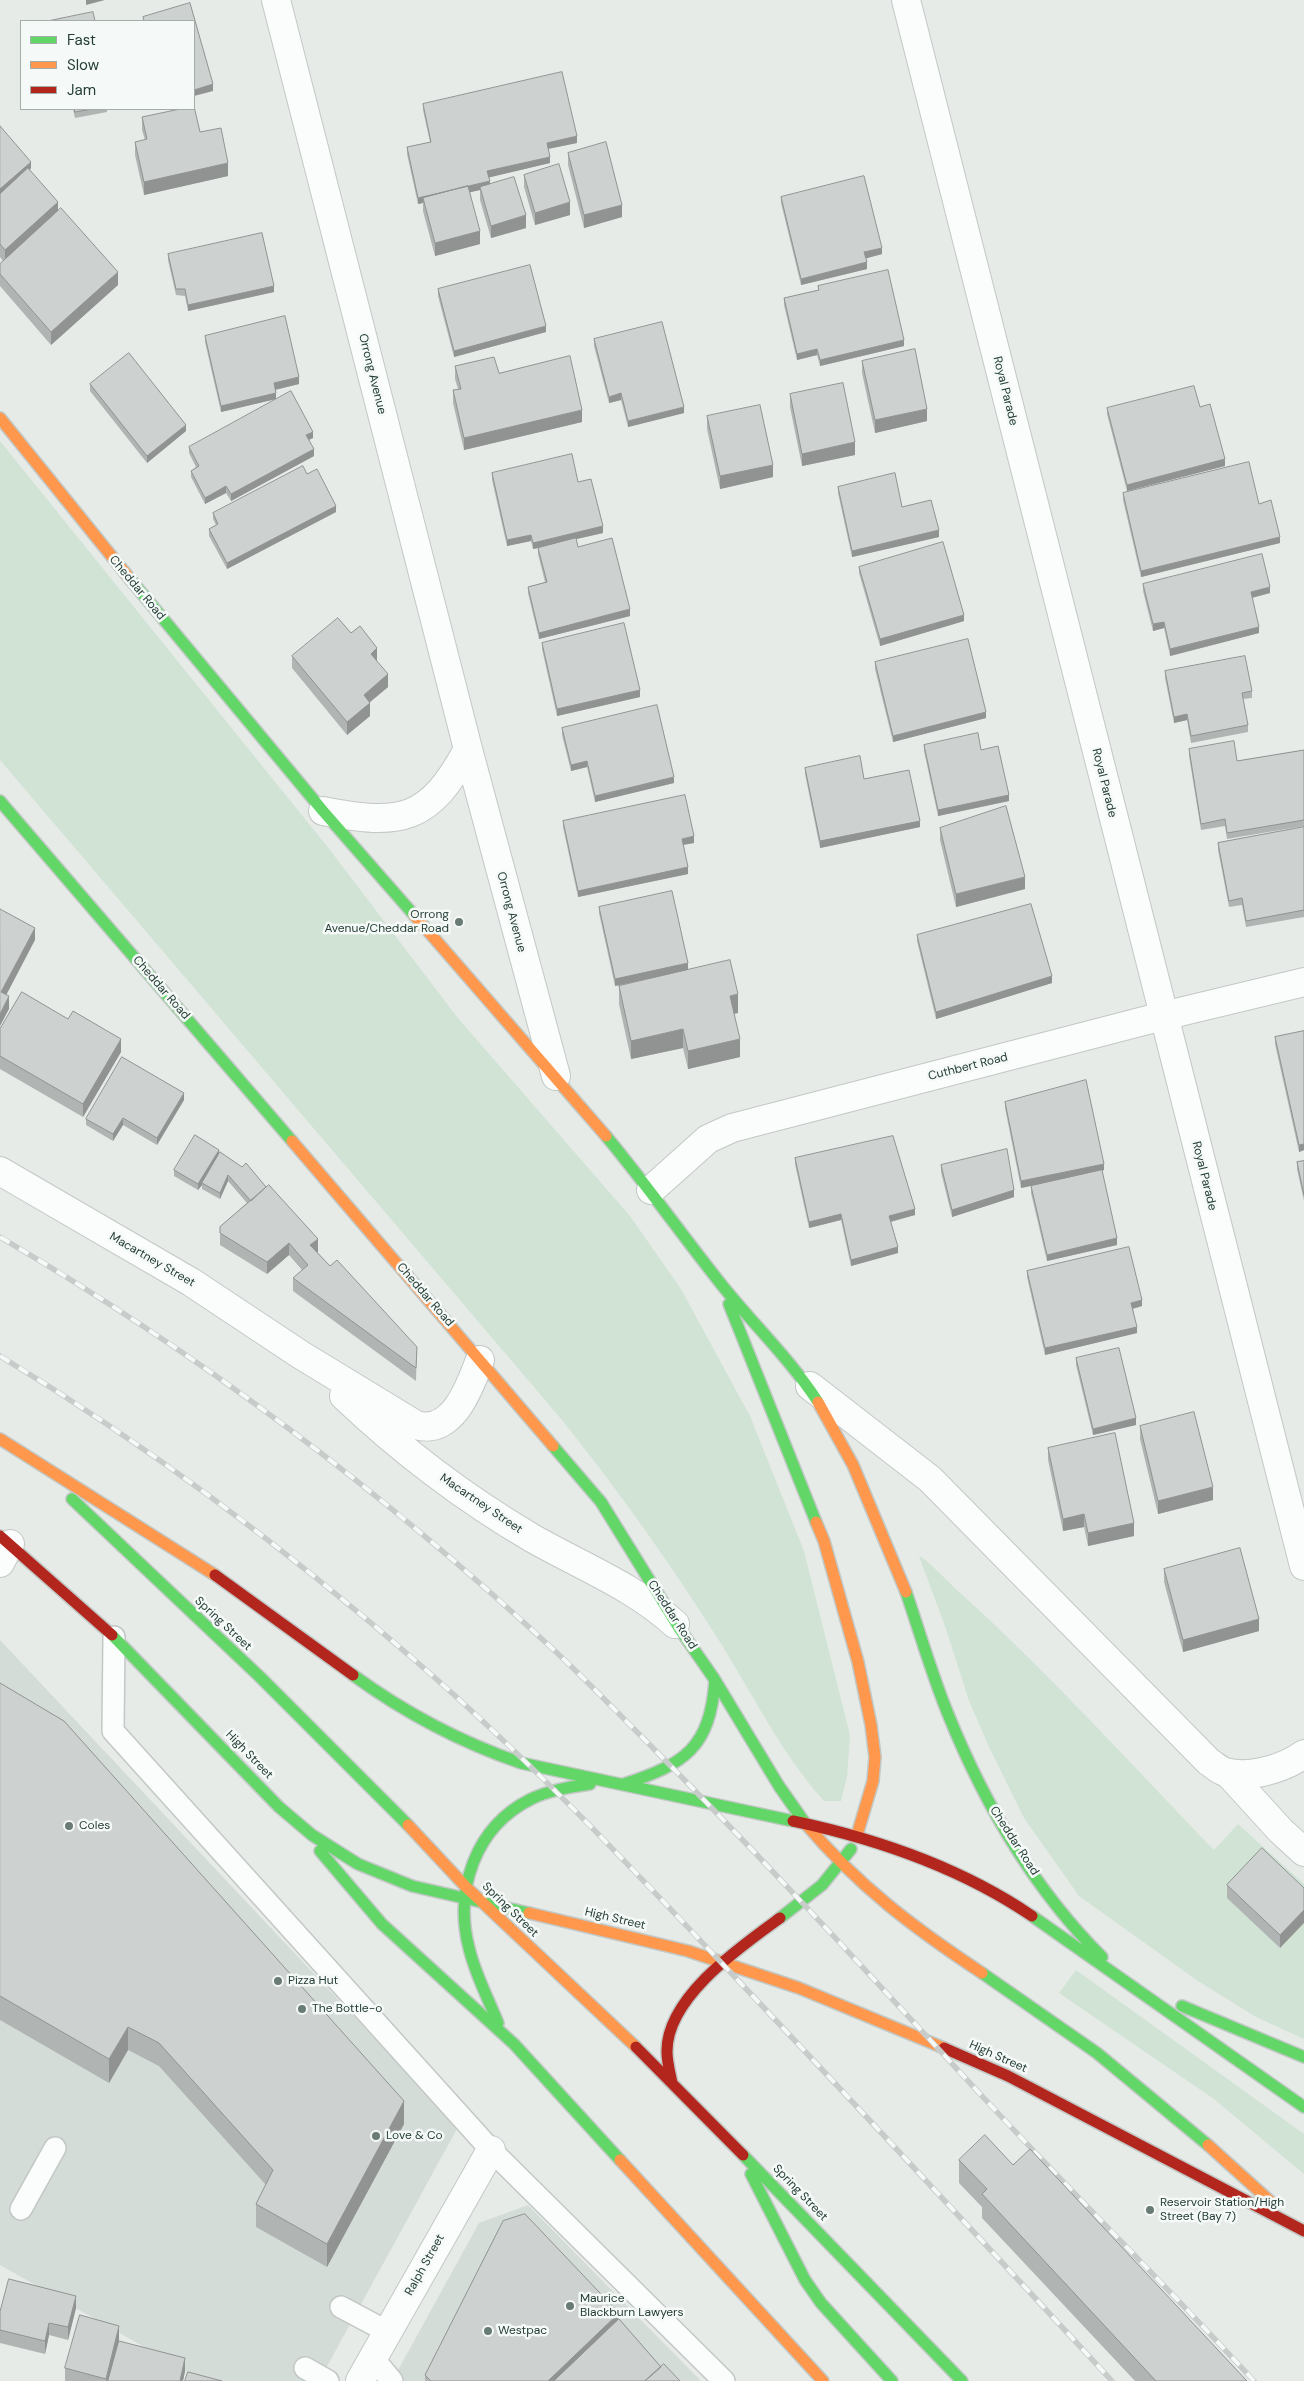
<!DOCTYPE html>
<html>
<head>
<meta charset="utf-8">
<style>
	body { margin:0 }
	#map { position:relative; width:1304px; height:2381px; overflow:hidden; background:#e6ebe8; font-family:"DM Sans",sans-serif }
	canvas { display:block }
	.legend { position:absolute; left:20px; top:20px; width:175px; height:90px; box-sizing:border-box; background:#f5f9f7; border:1px solid #a1aea9; margin:0; padding:6px 9px; list-style:none; font-size:15px; color:#243e35 }
	.legend li { display:flex; align-items:center; gap:10px; height:25px }
	.legend b { width:25px; border:1px solid #a1aea9 }
</style>
</head>
<body>
<div id="map">
<canvas width="1304" height="2381"></canvas>
<ul class="legend">
<li><b style="height:6px;background:#63d668"></b>Fast</li>
<li><b style="height:6px;background:#ff974d"></b>Slow</li>
<li><b style="height:6px;background:#b3261e"></b>Jam</li>
</ul>
</div>
<script>
const ctx = document.querySelector('canvas').getContext('2d');
ctx.lineJoin = 'round';
function fill(path, color) {
  ctx.fillStyle = color;
  ctx.fill(path, 'evenodd');
}
function stroke(path, color, width, dash) {
  ctx.strokeStyle = color;
  ctx.lineWidth = width;
  ctx.lineCap = dash ? 'butt' : 'round';
  ctx.setLineDash(dash || []);
  ctx.stroke(path);
}
function drawText(font, color, halo, rows, align = 'center') {
  ctx.font = font + ' "DM Sans",sans-serif';
  ctx.lineWidth = 5;
  ctx.setLineDash([]);
  ctx.textBaseline = 'middle';
  ctx.strokeStyle = halo;
  ctx.fillStyle = color;
  for (const [text, x, y, turn = 0] of rows) {
    ctx.save();
    ctx.translate(x, y);
    ctx.rotate((+turn || 0) * Math.PI / 180);
    ctx.textAlign = isNaN(turn) ? turn : align;
    if (halo) ctx.strokeText(text, 0, 0);
    ctx.fillText(text, 0, 0);
    ctx.restore();
  }
}
fill(new Path2D(`
	M0,1640L458,2127L319,2381H204L0,2265Z
	M528,2205L701,2381H392L479,2223Z`), '#d4dcd8');
fill(new Path2D(`
	M0,441L330,850L457,1017L630,1216L681,1289L750,1416L804,1551L850,1735L847,1777L841,1801H824C780,1752 753,1694 718,1639C670,1563 618,1490 562,1420L0,760Z
	M919,1556C927,1559 949,1583 958,1591C1048,1672 1130,1763 1214,1850L1238,1824L1304,1884V2039L1256,2017L1198,1981L1079,1896L1024,1818L990,1749L969,1701L946,1629Z
	M1076,1970L1304,2134V2174L1214,2099L1059,1993Z`), '#d0e3d4');
const lane = new Path2D(`
	M114,1637L113,1731L491,2150L724,2381
	M21,2209L55,2148
	M341,2307L388,2332
	M373,2358L392,2381
	M305,2368L328,2381`);
const street = new Path2D(`
	M276,0L468,749L556,1076
	M906,0L1304,1566
	M323,811C401,826 429,822 468,749
	M0,1171L191,1282L301,1355L416,1425C453,1436 470,1386 480,1360
	M651,1190L708,1139L732,1128L1163,1016L1304,982
	M810,1386L930,1479L1209,1762C1214,1765 1219,1770 1225,1772C1250,1779 1285,1768 1304,1754
	M344,1396C401,1450 464,1498 532,1538C581,1566 633,1586 675,1624
	M0,1563L10,1544
	M1228,1773L1281,1831L1304,1852
	M360,2381L491,2150`);
const fast = new Path2D(`
	M130,579L323,811L414,915
	M0,801L292,1141
	M606,1136C646,1184 682,1235 721,1284C753,1324 790,1359 818,1402
	M729,1304L816,1522
	M553,1446L601,1502L679,1628L715,1680L779,1786L805,1823
	M72,1499L259,1676L408,1825
	M906,1592C920,1633 932,1675 948,1714C984,1803 1034,1889 1102,1957
	M112,1635L279,1807L312,1835L358,1864L412,1886L529,1913
	M353,1675C405,1713 460,1742 521,1763L793,1821
	M624,1784C685,1764 710,1748 715,1680
	M320,1851L382,1924L514,2044L620,2160
	M1032,1916L1304,2107
	M780,1918L822,1885L851,1849
	M982,1973L1097,2053L1208,2145
	M1182,2006L1304,2057
	M498,2023C488,1998 475,1974 469,1948C454,1890 475,1827 531,1799C550,1790 570,1787 590,1784
	M743,2155L962,2381
	M751,2174L805,2280L821,2303L892,2381`);
const slow = new Path2D(`
	M0,418L130,579
	M414,915L606,1136
	M292,1141L553,1446
	M818,1402L853,1465L906,1592
	M0,1439L215,1575
	M816,1522L824,1541L858,1662L871,1725L875,1757L873,1781L857,1835
	M805,1823C858,1886 914,1928 982,1973
	M408,1825L465,1886L636,2047
	M529,1913L688,1951L799,1988L944,2048
	M1208,2145L1271,2202
	M620,2160L823,2381`);
const jam = new Path2D(`
	M0,1536L112,1635
	M215,1575L353,1675
	M793,1821C878,1839 960,1867 1032,1916
	M636,2047L743,2155
	M944,2048L1008,2076L1304,2231
	M672,2083C670,2073 667,2062 667,2052C666,1998 740,1947 780,1918`);
stroke(lane, '#c3c8c5', 24);
stroke(street, '#c3c8c5', 30);
stroke(fast, '#c2c8c5', 14);
stroke(slow, '#c2c8c5', 14);
stroke(jam, '#c2c8c5', 14);
stroke(lane, '#fbfcfc', 21);
stroke(street, '#fbfcfc', 28);
stroke(fast, '#63d668', 11);
stroke(slow, '#ff974d', 11);
stroke(jam, '#b3261e', 11);
const rail = new Path2D(`
	M0,1237C200,1354 385,1493 555,1651C584,1678 612,1707 640,1735C757,1852 869,1974 982,2096C1071,2192 1165,2284 1254,2381
	M0,1356C147,1445 288,1550 418,1663C529,1759 631,1867 732,1974C860,2109 986,2245 1112,2381`);
stroke(rail, '#c7ccca', 5.5);
stroke(rail, '#f5f9f7', 4, [11]);
fill(new Path2D(`
	M423,104L577,143L548,149L550,163L489,177L490,184L526,228L491,238L480,200V190L470,192L480,244L435,256L423,211V203L418,204L407,154V147L430,142L423,110Z
	M73,109H107V112L75,118Z
	M142,117L200,132L228,176L144,195L135,155V142L145,140L142,130Z
	M0,126L31,168L30,170L58,210L118,285L51,345L0,286V264L3,261L0,257Z
	M568,153L622,217L584,228L568,165Z
	M524,175L570,215L535,225L524,187Z
	M781,197L882,254L866,258L867,269L801,285L781,203Z
	M168,254L274,292L188,311L185,296L176,295L168,260Z
	M818,286L904,346L820,366L817,355L797,360L784,305V298L818,290Z
	M438,289L546,332L454,357L438,296Z
	M205,336L299,384L275,390L276,399L221,412L205,342Z
	M594,339L684,413L628,427L621,400L609,403L594,346Z
	M862,361L927,421L875,433L862,373Z
	M455,366L499,373L582,422L464,450L453,403V390L458,389L455,379Z
	M90,384L186,431L147,463L90,391Z
	M790,394L855,455L802,466L790,407Z
	M1200,407L1225,466L1127,491L1107,414V408Z
	M707,416L773,477L720,489L707,429Z
	M313,438L309,440L314,456L231,501L226,493L205,504L191,477V471L196,467L189,453V447Z
	M492,473L578,482L603,533L576,539L578,547L630,616L539,639L528,593V587L545,582L538,554V548L533,549L531,541L507,546L492,480Z
	M307,474L336,512L227,569L209,536V529L216,525L213,519V513Z
	M838,487L902,507L939,537L852,557L838,493Z
	M1123,493L1259,504L1280,543L1141,577L1123,500Z
	M859,567L964,621L880,646L859,573Z
	M1143,584L1270,593L1252,598L1259,633L1170,656L1164,628L1153,631L1143,591Z
	M351,633L377,661L388,687L370,702V716L347,735L292,668V656Z
	M542,643L640,697L557,716L542,649Z
	M875,662L986,718L893,742L875,669Z
	M1165,671L1252,691V698L1243,699L1248,725V732L1191,743L1187,720L1174,723L1165,678Z
	M562,728L674,783L595,802L587,767L571,771L562,735Z
	M924,745L981,750L1009,801L938,816L924,751Z
	M1189,749L1237,761L1304,750V826L1227,839L1225,826L1201,830L1189,756Z
	M805,768L864,779L920,827L820,848L805,774Z
	M563,821L694,843L683,845L688,874L578,897L563,827Z
	M1304,827V917L1246,927L1242,905L1229,907L1218,850V843Z
	M940,828L1025,889L956,907L940,840Z
	M599,907L688,970L738,1013L734,1014L740,1057L688,1069L683,1048L631,1059L619,1004V986L685,970L615,986L599,913Z
	M917,935L1052,983L936,1019L917,941Z
	M0,1029L121,1052L83,1117L0,1069Z
	M1304,1031V1150L1299,1152L1275,1044V1037Z
	M184,1100L157,1145L123,1125L113,1141L86,1125V1119Z
	M1005,1102L1104,1170L1102,1171L1117,1245L1047,1261L1031,1193V1186L1076,1176L1021,1188L1005,1108Z
	M219,1153L318,1252H317L330,1266L417,1347L416,1381L293,1291V1278L302,1270L289,1255L267,1274L220,1245V1227L247,1203L228,1181L220,1199L202,1189V1185L198,1190L174,1176V1170Z
	M795,1158L915,1215L891,1222L898,1253L851,1266L841,1220L809,1228L795,1164Z
	M1304,1161V1201L1297,1169V1162Z
	M941,1165L1014,1197L952,1217L941,1172Z
	M1027,1271L1142,1306L1133,1309L1137,1333L1045,1355L1027,1277Z
	M1076,1358L1136,1425L1093,1435L1076,1365Z
	M1140,1426L1213,1500L1158,1514L1140,1439Z
	M1048,1448L1134,1536L1088,1546L1084,1527L1063,1531L1048,1460Z
	M1164,1569L1259,1631L1183,1652L1164,1582Z
	M0,1683L404,2124L327,2267L256,2227V2204L266,2185L159,2066L128,2050L109,2083L0,2020Z
	M1227,1885L1304,1888L1280,1948L1227,1898Z
	M959,2160L1013,2165L1247,2381H1135L982,2218V2207L959,2183Z
	M76,2308L68,2340L49,2335L45,2354L0,2343V2312Z
	M619,2319L661,2367L680,2381H425V2375Z
	M119,2339V2341L185,2371L183,2381H65V2368Z`), '#b0b5b3');
fill(new Path2D(`
	M86,0H105L86,5Z
	M213,84V91L194,96V90Z
	M577,136V143L547,149V143Z
	M550,157V163L487,178V171Z
	M31,162V168L0,195V189Z
	M228,163V176L144,195V182Z
	M490,181V188L480,187V190L424,203L423,198V203L418,204V198Z
	M58,202V214L5,262V250Z
	M570,202V215L535,225V213Z
	M622,205V217L584,228V215Z
	M526,215V228L491,238V226Z
	M480,231V244L435,256V243Z
	M882,248V254L864,259V252Z
	M867,262V269L801,285V279Z
	M118,272V285L51,345V332Z
	M274,286V292L188,311V305Z
	M546,326V332L454,357V351Z
	M904,340V346L820,366V360Z
	M817,349V355L797,360V354Z
	M299,377V384L274,390V383Z
	M276,393V399L221,412V406Z
	M621,393V400L609,403V397Z
	M684,407V413L628,427V421Z
	M927,409V421L875,433V420Z
	M582,410V422L464,450V438Z
	M186,425V431L147,463V456Z
	M313,432V438L306,441V435Z
	M855,442V455L802,466V454Z
	M314,449V456L231,501V494Z
	M1225,459V466L1127,491V485Z
	M773,465V477L720,489V476Z
	M226,486V493L205,504V498Z
	M336,506V512L227,569V563Z
	M603,526V533L533,549V543Z
	M939,530V537L852,557V551Z
	M531,535V541L507,546V540Z
	M1280,537V543L1141,577V571Z
	M1270,587V593L1251,598V592Z
	M630,609V616L539,639V633Z
	M964,615V621L880,646V639Z
	M1164,622V628L1153,631V624Z
	M1259,627V633L1170,656V649Z
	M377,648V661L371,666V654Z
	M388,674V687L364,707V695Z
	M640,690V697L557,716V709Z
	M370,703V716L347,735V722Z
	M986,712V718L893,742V736Z
	M1187,714V720L1174,723V717Z
	M587,761V767L571,771V765Z
	M674,777V783L595,802V796Z
	M1009,795V801L938,816V810Z
	M920,821V827L820,848V841Z
	M694,836V843L682,845V839Z
	M688,867V874L578,897V891Z
	M1025,877V889L956,907V894Z
	M35,928V940L1,1005V992Z
	M688,963V970L615,986V979Z
	M1052,976V983L936,1019V1012Z
	M738,994V1013L730,1014V996Z
	M9,996V1009L0,1026V1014Z
	M683,1029V1048L631,1059V1041Z
	M121,1039V1052L83,1117V1104Z
	M740,1039V1057L688,1069V1051Z
	M184,1093V1100L157,1145V1138Z
	M123,1118V1125L113,1141V1134Z
	M1304,1144V1150L1299,1152V1145Z
	M219,1150V1156L202,1183V1185L198,1190V1184Z
	M1104,1164V1170L1021,1188V1181Z
	M228,1175V1181L220,1199V1193Z
	M1014,1190V1197L952,1217V1210Z
	M915,1209V1215L889,1222V1216Z
	M841,1214V1220L809,1228V1222Z
	M1117,1238V1245L1047,1261V1255Z
	M318,1239V1252L310,1258V1245Z
	M289,1243V1255L267,1274V1262Z
	M898,1247V1253L851,1266V1260Z
	M1142,1300V1306L1131,1309V1303Z
	M1137,1327V1333L1045,1355V1348Z
	M1136,1418V1425L1093,1435V1429Z
	M1213,1487V1500L1158,1514V1501Z
	M1084,1514V1527L1063,1531V1519Z
	M1134,1523V1536L1088,1546V1533Z
	M1259,1619V1631L1183,1652V1640Z
	M1304,1910V1923L1280,1948V1935Z
	M128,2027V2050L109,2083V2059Z
	M404,2101V2124L327,2267V2244Z
	M76,2296V2308L68,2340V2327Z
	M619,2313V2332L567,2381H548Z
	M49,2323V2335L45,2354V2341Z
	M119,2326V2339L108,2381H106Z
	M185,2358V2371L183,2381H180Z`), '#909392');
const building = new Path2D(`
	M190,3L213,84L194,90V21H144L143,17Z
	M93,12L95,21H48Z
	M562,72L577,136L547,143L550,157L487,171L490,181L418,198L407,147L431,142L423,104Z
	M194,106L200,132L221,128L228,163L144,182L135,142L147,139L142,117L180,109H194Z
	M75,109H93L75,112Z
	M0,126L31,162L0,189Z
	M606,142L622,205L584,215L568,153Z
	M559,164L570,202L535,213L524,175Z
	M28,168L58,202L5,250L0,244V194Z
	M864,176L882,248L864,252L867,262L801,279L781,197Z
	M514,177L526,215L491,226L480,187Z
	M468,186L480,231L435,243L423,198Z
	M61,208L118,272L51,332L0,274V264Z
	M262,233L274,286L188,305L185,289H176L168,254Z
	M530,265L546,326L454,351L438,289Z
	M888,270L904,340L820,360L817,349L797,354L784,298L819,290L818,286Z
	M285,316L299,377L274,383L276,393L221,406L205,336Z
	M662,322L684,407L628,421L621,393L609,397L594,339Z
	M915,349L927,409L875,420L862,361Z
	M129,353L186,425L147,456L90,384Z
	M570,356L582,410L464,438L453,390L461,389L455,366L494,357L499,373Z
	M843,383L855,442L802,454L790,394Z
	M1194,386L1200,407L1210,404L1225,459L1127,485L1107,408Z
	M291,391L313,432L306,435L314,449L231,494L226,486L205,498L191,471L199,466L189,447Z
	M760,405L773,465L720,476L707,416Z
	M572,454L578,482L591,479L603,526L533,543L531,535L507,540L492,473Z
	M1249,462L1259,504L1271,500L1280,537L1141,571L1123,493Z
	M303,466L307,474L317,469L336,506L227,563L209,529L218,524L213,513Z
	M895,473L902,507L931,500L939,530L852,551L838,487Z
	M576,538L578,547L612,538L630,609L539,633L528,587L547,582L538,548Z
	M943,542L964,615L880,639L859,567Z
	M1262,554L1270,587L1251,592L1259,627L1170,649L1164,622L1153,624L1143,584Z
	M338,618L351,633L360,626L377,648L371,654L388,674L364,695L370,703L347,722L292,656Z
	M624,623L640,690L557,709L542,643Z
	M968,639L986,712L893,736L875,662Z
	M1245,656L1252,691L1242,693L1248,725L1191,736L1187,714L1174,717L1165,671Z
	M657,705L674,777L595,796L587,761L571,765L562,728Z
	M978,733L981,750L998,746L1009,795L938,810L924,745Z
	M1234,741L1237,761L1304,750V820L1227,833L1225,819L1201,824L1189,749Z
	M860,756L864,779L909,770L920,821L820,841L805,768Z
	M685,795L694,836L682,839L688,867L578,891L563,821Z
	M1006,806L1025,877L956,894L940,828Z
	M1304,827V910L1246,921L1242,898L1229,901L1218,843Z
	M672,891L688,963L615,979L599,907Z
	M1031,904L1052,976L936,1012L917,935Z
	M0,909L35,928L1,992L9,996L0,1014Z
	M730,960L738,994L730,996L740,1039L688,1051L683,1029L631,1041L619,986Z
	M22,992L68,1019L73,1011L121,1039L83,1104L0,1056V1029Z
	M1304,1031V1144L1299,1145L1275,1037Z
	M122,1057L184,1093L157,1138L123,1118L113,1134L86,1119Z
	M1086,1080L1104,1164L1021,1181L1005,1102Z
	M195,1135L219,1150L198,1184L174,1170Z
	M893,1136L915,1209L889,1216L898,1247L851,1260L841,1214L809,1222L795,1158Z
	M1007,1149L1014,1190L952,1210L941,1165Z
	M220,1152L242,1167L246,1163L266,1187L251,1201L228,1175L220,1193L202,1183Z
	M1304,1161V1195L1297,1162Z
	M1102,1170L1117,1238L1047,1255L1031,1186Z
	M269,1185L318,1239L310,1245L330,1266L337,1260L417,1347L416,1368L293,1278L308,1265L289,1243L267,1262L220,1233V1227Z
	M1129,1247L1142,1300L1131,1303L1137,1327L1045,1348L1027,1271Z
	M1119,1348L1136,1418L1093,1429L1076,1358Z
	M1194,1412L1213,1487L1158,1501L1140,1426Z
	M1115,1433L1134,1523L1088,1533L1084,1514L1063,1519L1048,1448Z
	M1240,1548L1259,1619L1183,1640L1164,1569Z
	M0,1683L64,1721L404,2101L327,2244L256,2204L273,2170L159,2043L128,2027L109,2059L0,1996Z
	M1262,1848L1304,1888V1910L1280,1935L1227,1885Z
	M985,2135L1013,2165L1030,2149L1247,2381H1156L982,2194L987,2189L959,2160Z
	M525,2214L619,2313L548,2381H431L425,2375L503,2221Z
	M9,2279L76,2296L68,2327L49,2323L45,2341L0,2330V2312Z
	M80,2315L119,2326L106,2379L65,2368Z
	M619,2319L661,2367L645,2381H554Z
	M119,2341L185,2358L180,2381H108Z
	M664,2364L680,2381H645Z
	M188,2372L222,2381H185Z`);
fill(building, '#cdd2d0');
stroke(building, '#909392', 1);
for (const [x, y, r, color] of [
	[459,922,5,"#687b74"],
	[69,1826,5,"#687b74"],
	[278,1981,5,"#687b74"],
	[302,2009,5,"#687b74"],
	[376,2136,5,"#687b74"],
	[1150,2210,5,"#687b74"],
	[570,2306,5,"#687b74"],
	[488,2331,5,"#687b74"]
]) {
  const dot = new Path2D();
  dot.arc(x, y, r, 0, 2 * Math.PI);
  ctx.fillStyle = color;
  ctx.fill(dot);
  stroke(dot, '#f5f9f7', 2);
}
drawText('12px', '#243e35', '#f5f9f7', [
	["Orrong Avenue",372,374,76],
	["Royal Parade",1005,391,76],
	["Cheddar Road",137,588,50],
	["Royal Parade",1104,783,76],
	["Orrong Avenue",511,912,75],
	["Cheddar Road",161,988,49],
	["Cuthbert Road",968,1067,-14],
	["Royal Parade",1204,1176,76],
	["Macartney Street",152,1260,30],
	["Cheddar Road",425,1295,49],
	["Macartney Street",481,1504,34],
	["Cheddar Road",672,1615,57],
	["Spring Street",223,1624,43],
	["High Street",249,1755,46],
	["Cheddar Road",1014,1841,57],
	["Spring Street",510,1910,44],
	["High Street",615,1919,13],
	["High Street",998,2057,24],
	["Spring Street",800,2193,46],
	["Ralph Street",425,2265,-61]
]);
drawText('12px', '#243e35', '#f5f9f7', [
	["Orrong",449,915,"right"],
	["Avenue/Cheddar Road",449,929,"right"],
	["Coles",79,1826],
	["Pizza Hut",288,1981],
	["The Bottle-o",312,2009],
	["Love & Co",386,2136],
	["Reservoir Station/High",1160,2203],
	["Street (Bay 7)",1160,2217],
	["Maurice",580,2299],
	["Blackburn Lawyers",580,2313],
	["Westpac",498,2331]
], 'left');
</script>
</body>
</html>
